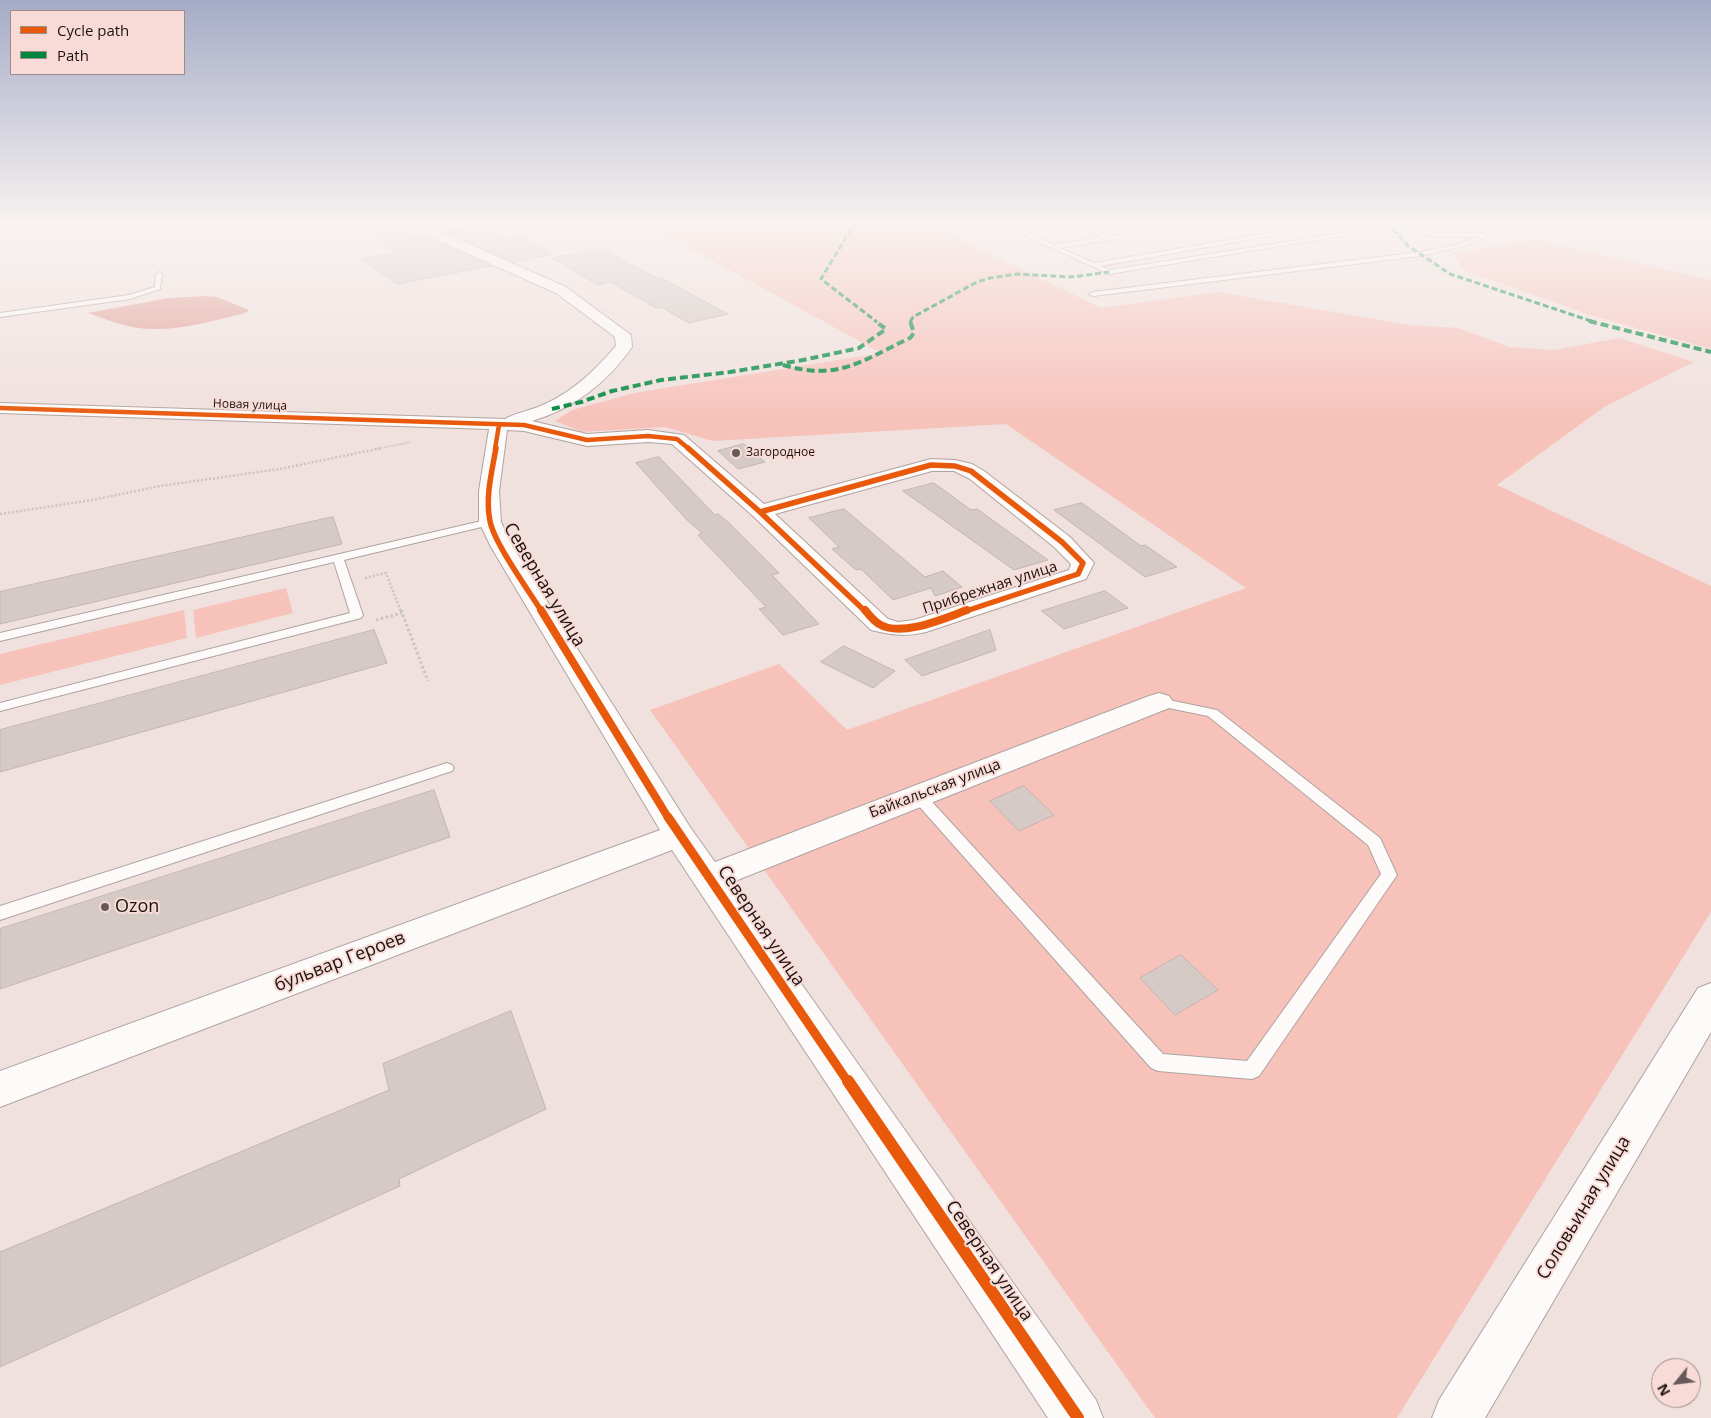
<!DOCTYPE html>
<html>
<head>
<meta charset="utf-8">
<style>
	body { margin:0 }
	#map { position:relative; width:1711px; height:1418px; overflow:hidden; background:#f0e1de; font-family:"Open Sans",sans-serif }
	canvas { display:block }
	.legend { position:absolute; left:10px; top:10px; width:175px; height:65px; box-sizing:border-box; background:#f8dbd6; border:1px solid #a08b87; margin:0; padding:6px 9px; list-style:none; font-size:15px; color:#1c1211 }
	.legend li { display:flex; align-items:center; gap:10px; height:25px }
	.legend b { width:25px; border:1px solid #a08b87 }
	.north { position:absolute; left:1651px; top:1358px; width:50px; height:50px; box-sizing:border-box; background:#f8dbd6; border:1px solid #a08b87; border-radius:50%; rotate:241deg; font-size:14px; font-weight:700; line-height:20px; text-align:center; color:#1c1211 }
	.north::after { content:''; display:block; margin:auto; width:18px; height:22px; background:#665a59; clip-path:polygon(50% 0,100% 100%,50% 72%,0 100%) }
</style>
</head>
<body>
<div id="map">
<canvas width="1711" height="1418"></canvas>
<ul class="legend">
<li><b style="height:6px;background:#e8590c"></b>Cycle path</li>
<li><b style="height:6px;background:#00873e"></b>Path</li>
</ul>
<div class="north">N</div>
</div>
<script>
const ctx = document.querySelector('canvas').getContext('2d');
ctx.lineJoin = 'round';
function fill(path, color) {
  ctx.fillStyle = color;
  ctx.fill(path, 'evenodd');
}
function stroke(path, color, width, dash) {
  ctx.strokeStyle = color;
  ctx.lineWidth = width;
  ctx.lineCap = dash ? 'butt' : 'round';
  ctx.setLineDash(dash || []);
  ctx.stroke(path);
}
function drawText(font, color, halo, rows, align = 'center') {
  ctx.font = font + ' "Open Sans",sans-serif';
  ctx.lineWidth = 4;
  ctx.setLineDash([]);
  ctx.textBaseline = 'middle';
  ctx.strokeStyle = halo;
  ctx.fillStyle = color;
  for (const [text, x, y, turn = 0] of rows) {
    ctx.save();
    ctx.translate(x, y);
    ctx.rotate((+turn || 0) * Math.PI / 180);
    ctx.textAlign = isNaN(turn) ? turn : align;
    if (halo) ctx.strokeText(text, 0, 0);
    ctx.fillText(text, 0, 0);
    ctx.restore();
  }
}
fill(new Path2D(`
	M685,221H923L1101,308L1218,292L1410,325L1459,328L1509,347L1554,350L1619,338L1694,362L1604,407L1497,485L1711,586V912L1397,1418H1155L650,710L779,664L847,730L1246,588L1006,424L713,441L665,427L582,432L555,421L572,410L634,393L881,353L695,251L645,226Z
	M1534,239L1711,280V349L1590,315L1463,270L1453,253Z
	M286,588L293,613L196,638L193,610Z
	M184,610L187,638L0,685V654Z`), '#f7c2ba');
fill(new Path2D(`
	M204,296L217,297L249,310L246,313C216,320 183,330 151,329C130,329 108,320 88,313L168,298Z`), '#e2a096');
const building = new Path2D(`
	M396,221L416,236L421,235L491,266L397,284L362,259L397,253L379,239H383L366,226Z
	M481,225L506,240L523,237L554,254L514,262L444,231Z
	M602,249L657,278L660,277L728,314L689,323L661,307L656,308L611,282L598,285L552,258Z
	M744,444L765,462L738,469L718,451Z
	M659,457L715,515L718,514L729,523L779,573L772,575L819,624L783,635L759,609L766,607L698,535L702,533L686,519L636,463Z
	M934,483L971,510L977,509L1048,560L1014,570L903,491Z
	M1082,503L1141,546L1145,545L1177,567L1145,577L1054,510Z
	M844,509L925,577L943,571L962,587L935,596L931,588L893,600L861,569L856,570L832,549L839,547L809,518Z
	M333,517L342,544L0,624V592Z
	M1105,591L1128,608L1064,629L1042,611Z
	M374,630L387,663L0,772V730Z
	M990,630L996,650L922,676L905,660Z
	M844,646L895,671L873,688L821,662Z
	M1024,786L1054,815L1019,831L990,801Z
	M434,790L450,837L0,989V929Z
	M1181,955L1218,990L1175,1015L1140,978Z
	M511,1011L546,1109L399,1179L400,1186L0,1367V1252L389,1090L383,1064Z`);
fill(building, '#d6cac7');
stroke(building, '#c1b5b3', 1);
const lane = new Path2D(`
	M993,221H1001L1054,245L1102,237L1066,221H1075L1110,236L1175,226L1168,221H1176L1184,227L1060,248L1094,263L1282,231L1275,229L1277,226L1293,232L1100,266L1110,270L1387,226L1390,228L1109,274Z
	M1519,221H1533L1509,227L1464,246L1420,256L1093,296L1089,294L1093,292L1420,252L1460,244L1476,237H1435L1401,229L1403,226L1435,233H1485L1505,224Z
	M159,272L162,274L160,289L130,299L0,317V313L129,295L155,287L156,274Z
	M490,519L495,522L494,524L344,560L363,615L361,618L0,711V703L350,613L334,562L0,641V633Z
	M1159,698L1217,710L1380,838L1397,875L1259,1076L1252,1079L1158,1071L1151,1068L910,796L913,792L918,791L923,792L1163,1054L1247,1061L1381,874L1368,845L1208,716L1154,705L1152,702Z
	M447,763L452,765L454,768L452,771L0,920V906Z`);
const street = new Path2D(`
	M408,221H422L430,227L566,287L631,335L632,347C608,382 573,409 532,421L587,434L648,430L684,435L764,504L931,459L955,460L972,464L984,471L1070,537L1094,563L1086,579L926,632C906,637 891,635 871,630L753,516L672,444L648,442L587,446L524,431L507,430L499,491L501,522L513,547L690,827L715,862L1149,696L1159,693L1169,696L1173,702L1169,708L730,883L1096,1400L1103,1418H1048L672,850L0,1107V1071L660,830L491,547L479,522V491L489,429L0,413V403L505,419C514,413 534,410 545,404C574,391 595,370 616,346L615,337L556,293L422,233ZM932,471H954L970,479L1054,547L1071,564L1069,570L914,620L898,622L888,619L775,514Z
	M1360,221H1379L1393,225L1420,221H1450L1444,225L1393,233L1362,223Z
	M1711,983V1032L1485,1418H1432L1439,1400L1698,988Z`);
stroke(lane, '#afa3a1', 2);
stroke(street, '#afa3a1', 2);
stroke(new Path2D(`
	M376,449L411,442`), '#c9c5c4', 2, [1, 1]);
stroke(new Path2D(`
	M0,514L93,500L160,486L280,469L382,448
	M365,578L386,573L401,612`), '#c9c5c4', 2.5, [2, 2]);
stroke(new Path2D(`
	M401,610L428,681
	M376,620L402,613`), '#c9c5c4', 3, [2.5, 2.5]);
fill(lane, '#fdfafa');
fill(street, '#fdfafa');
stroke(new Path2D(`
	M856,221L821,279L877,322
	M1393,229L1407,245L1450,274L1594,322
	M910,322L913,317L977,282L990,278L1017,274L1071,277L1109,272`), '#00873e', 3, [6, 3]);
stroke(new Path2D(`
	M1589,321L1711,352
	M783,365C839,381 861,361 910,338L914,333L910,321
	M552,409L581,402L612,391L661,380L730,372L803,360L859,348L886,329L875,321`), '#00873e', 4, [8, 4]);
stroke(new Path2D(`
	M0,408L524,425L587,440L648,436L677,439L689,449
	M495,449L499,425`), '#e8590c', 4.5);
stroke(new Path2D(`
	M496,448C492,471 485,497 490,521C494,543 529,591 542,612
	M688,448L760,512
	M760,512L866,612
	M760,512L931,465L955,466L971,471L1062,542L1083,563L1078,574L963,612`), '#e8590c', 5.5);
stroke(new Path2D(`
	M541,610L669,819
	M865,610C869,615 874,621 879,624C901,638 945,618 967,610`), '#e8590c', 8);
stroke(new Path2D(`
	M668,817L848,1082`), '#e8590c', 9);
stroke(new Path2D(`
	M848,1081L1078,1418`), '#e8590c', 12);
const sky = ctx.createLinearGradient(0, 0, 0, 420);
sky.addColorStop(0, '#a5acc7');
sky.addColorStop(0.53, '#f8f2f0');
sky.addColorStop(1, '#f8f2f000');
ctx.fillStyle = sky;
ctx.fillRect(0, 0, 1711, 420);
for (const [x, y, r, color] of [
	[736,453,5,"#665a59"],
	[105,907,5,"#665a59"]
]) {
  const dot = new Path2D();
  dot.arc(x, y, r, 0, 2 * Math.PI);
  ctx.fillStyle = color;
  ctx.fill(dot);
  stroke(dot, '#f8dbd6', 2);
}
drawText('12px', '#1c1211', '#f8dbd6', [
	["Новая улица",250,405,2]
]);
drawText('12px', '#1c1211', '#f8dbd6', [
	["Загородное",746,453]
], 'left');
drawText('15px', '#1c1211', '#f8dbd6', [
	["Прибрежная улица",990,588,-18],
	["Байкальская улица",935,789,-21]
]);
drawText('18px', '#1c1211', '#f8dbd6', [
	["Северная улица",544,585,59],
	["Северная улица",761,926,56],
	["бульвар Героев",340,962,-21],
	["Соловьиная улица",1584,1208,-59],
	["Северная улица",989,1261,56]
]);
drawText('18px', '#1c1211', '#f8dbd6', [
	["Ozon",115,907]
], 'left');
</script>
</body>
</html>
